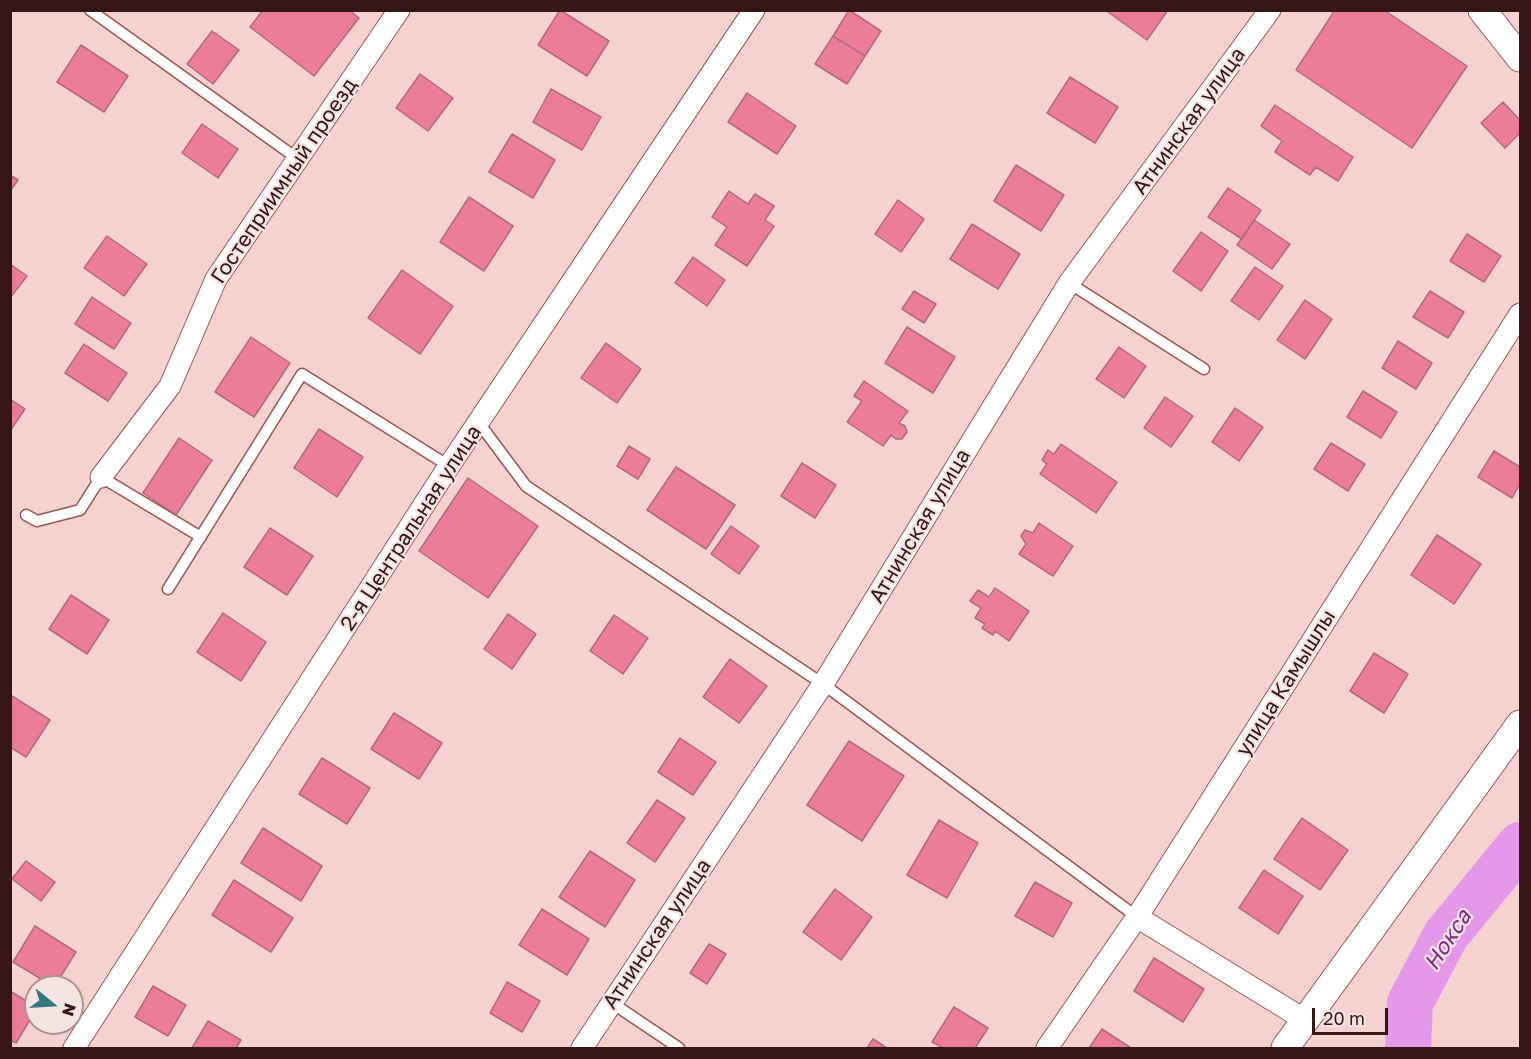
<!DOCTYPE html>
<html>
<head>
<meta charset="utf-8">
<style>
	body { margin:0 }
	#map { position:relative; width:1531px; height:1059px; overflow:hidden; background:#f5d2cf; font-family:"Golos Text",sans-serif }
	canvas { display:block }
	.frame { position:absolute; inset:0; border:12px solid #371716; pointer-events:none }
	.north { position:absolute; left:24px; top:975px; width:60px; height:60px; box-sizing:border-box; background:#f6e4e2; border:2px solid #aa9290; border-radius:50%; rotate:108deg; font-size:16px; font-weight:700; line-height:24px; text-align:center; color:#371716 }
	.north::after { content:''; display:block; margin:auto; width:21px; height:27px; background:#307980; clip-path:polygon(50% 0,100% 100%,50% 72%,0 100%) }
	.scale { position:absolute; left:1312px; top:1008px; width:76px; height:27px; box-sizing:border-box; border:3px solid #371716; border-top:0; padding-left:8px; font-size:18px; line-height:21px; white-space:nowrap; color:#371716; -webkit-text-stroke:4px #f6e4e2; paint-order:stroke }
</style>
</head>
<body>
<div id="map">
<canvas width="1531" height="1059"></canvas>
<div class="frame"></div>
<div class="north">N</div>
<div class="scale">20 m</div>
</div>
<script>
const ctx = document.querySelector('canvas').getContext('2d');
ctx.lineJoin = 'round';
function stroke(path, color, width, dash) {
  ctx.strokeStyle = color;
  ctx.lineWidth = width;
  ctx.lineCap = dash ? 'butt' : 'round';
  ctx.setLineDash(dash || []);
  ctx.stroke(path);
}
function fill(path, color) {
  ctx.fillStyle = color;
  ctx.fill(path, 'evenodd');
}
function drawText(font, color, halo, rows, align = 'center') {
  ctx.font = font + ' "Golos Text",sans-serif';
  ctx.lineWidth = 4.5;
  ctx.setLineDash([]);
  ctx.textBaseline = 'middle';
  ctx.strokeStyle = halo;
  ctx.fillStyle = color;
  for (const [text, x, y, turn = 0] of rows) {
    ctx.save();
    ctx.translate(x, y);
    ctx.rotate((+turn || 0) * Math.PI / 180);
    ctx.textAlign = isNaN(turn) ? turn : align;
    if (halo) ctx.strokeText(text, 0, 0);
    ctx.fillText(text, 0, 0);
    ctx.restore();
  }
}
stroke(new Path2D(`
	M1408,1048L1410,1003L1446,935L1520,845`), '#e498ea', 46);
const building = new Path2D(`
	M263,10H349L359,18L314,76L250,27Z
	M560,10L609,41L587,76L538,45Z
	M849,10L881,31L865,56L833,36Z
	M1109,10H1168L1147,40L1108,12Z
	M1335,10H1384L1467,66L1412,148L1296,70Z
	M212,31L239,50L213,84L187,64Z
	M833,36L865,56L847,84L815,64Z
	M81,45L128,76L104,112L57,82Z
	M420,74L453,98L428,131L396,108Z
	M1070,77L1118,107L1095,143L1047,113Z
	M551,89L601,117L582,150L533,122Z
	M747,93L796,126L777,154L728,122Z
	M1503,102L1520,120V133L1505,148L1481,123Z
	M1275,105L1353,157L1338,181L1316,167L1310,175L1275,152L1282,141L1261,126Z
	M202,124L238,149L218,178L182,153Z
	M512,134L555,160L533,198L489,172Z
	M1016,165L1064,195L1041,231L994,201Z
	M10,175L18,180L10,191Z
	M1228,188L1261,210L1242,239L1208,217Z
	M729,191L748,204L755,194L774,206L765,220L774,226L747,266L715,245L727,227L712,217Z
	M469,197L513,226L484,271L440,242Z
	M898,200L924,219L901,252L875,234Z
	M1254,220L1290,244L1272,269L1237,245Z
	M972,224L1020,254L998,289L950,259Z
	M1201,232L1228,251L1201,291L1173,271Z
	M1467,234L1501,256L1484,282L1450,261Z
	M107,236L147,264L124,296L84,268Z
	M693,257L725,280L707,306L675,283Z
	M10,264L27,276L10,298Z
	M1255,267L1283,286L1259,320L1231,301Z
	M402,270L453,306L420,354L368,318Z
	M914,291L936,304L924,323L902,309Z
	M1430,291L1464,312L1448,338L1413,317Z
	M92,297L131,323L114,349L75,324Z
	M1305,300L1332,319L1305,359L1277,340Z
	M907,327L955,357L933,393L885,363Z
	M251,337L290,363L254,417L215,392Z
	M1398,341L1432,363L1416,389L1382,368Z
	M606,343L641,369L617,403L581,378Z
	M84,344L127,373L108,401L65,373Z
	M1119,347L1146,366L1124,398L1096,379Z
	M864,381L908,411L899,423L905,426L907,432L902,439H896L891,435L883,446L847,422L862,401L854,396Z
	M1363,391L1397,412L1381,438L1347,417Z
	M1165,397L1193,416L1171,447L1144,428Z
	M10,399L25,409L10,431Z
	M1235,408L1263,427L1239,461L1212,442Z
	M319,429L363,457L337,497L294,468Z
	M179,438L212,460L176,515L143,493Z
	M1331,443L1365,464L1348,491L1314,469Z
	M1061,444L1117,482L1096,513L1040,474L1047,464L1042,460L1048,450L1054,454Z
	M629,446L650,459L638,479L617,466Z
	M1494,451L1520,467V484L1512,498L1478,477Z
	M802,463L836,485L815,518L781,496Z
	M676,467L735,505L706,549L647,510Z
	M468,478L538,526L488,598L419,551Z
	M1039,523L1073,546L1053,576L1019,554L1026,544L1021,536L1025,530L1033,533Z
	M731,526L759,546L739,574L711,554Z
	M270,528L313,556L287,595L244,567Z
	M1437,535L1481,564L1454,604L1411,575Z
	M995,588L1029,611L1009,641L995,631L993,635L982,628L985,624L975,618L981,608L970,601L978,590L989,597Z
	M71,595L109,620L87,654L49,629Z
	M223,613L266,642L241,681L197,652Z
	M508,614L536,634L512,669L484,649Z
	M614,615L648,638L623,674L590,651Z
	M1374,653L1408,674L1384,713L1350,691Z
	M730,659L767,686L739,723L703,697Z
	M12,696L50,720L26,757L10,747V699Z
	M394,713L442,743L419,779L371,749Z
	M680,738L716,762L693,795L658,772Z
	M849,741L904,776L862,841L807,805Z
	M322,758L370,788L347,824L299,794Z
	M657,800L685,818L655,862L627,843Z
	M1302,818L1348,850L1320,890L1274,859Z
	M939,820L978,843L947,898L907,875Z
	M263,828L322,866L301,901L241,863Z
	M590,851L635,880L605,927L559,897Z
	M26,861L55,882L41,901L12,879Z
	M1264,870L1303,896L1278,934L1239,908Z
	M234,880L293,918L271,952L212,915Z
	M1035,882L1072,903L1053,937L1015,916Z
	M835,889L872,917L841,960L803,932Z
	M542,909L589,939L567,975L519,945Z
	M35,926L76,952L54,987L13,962Z
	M709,944L726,954L707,984L690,973Z
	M1154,958L1204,989L1183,1022L1134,991Z
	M507,982L540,1001L522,1032L490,1013Z
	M153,986L186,1005L168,1036L135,1017Z
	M10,991L36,1007V1010L16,1043L10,1040Z
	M954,1007L988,1028L975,1048H943L932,1042Z
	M208,1021L241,1040L236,1048H192Z
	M1102,1029L1131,1048H1089Z
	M873,1039L887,1048H867Z`);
fill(building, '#eb7d9b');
stroke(building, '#b5697c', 1.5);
const service = new Path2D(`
	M90,10L298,159
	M1069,283L1204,369
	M479,423L526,486L823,684L1137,917
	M26,515L37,521L80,510L101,477L201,537
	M168,589L302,374L449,466
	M612,1003L679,1048`);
const minor = new Path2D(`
	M101,477L170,386L216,279L399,10
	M1137,917L1305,1020
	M74,1048L449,466L754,10
	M582,1048L823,684L1069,283L1270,10
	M1047,1048L1137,917L1520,314`);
const tertiary = new Path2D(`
	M1482,10L1520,58
	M1285,1048L1520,724`);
stroke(service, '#9e5350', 13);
stroke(minor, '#9e5350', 23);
stroke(tertiary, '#9e5350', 29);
stroke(service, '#fff', 10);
stroke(minor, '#fff', 21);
stroke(tertiary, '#fff', 27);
drawText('21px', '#371716', '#f6e4e2', [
	["Атнинская улица",1189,121,-54],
	["Гостеприимный проезд",284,181,-56],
	["Атнинская улица",920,526,-59],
	["2-я Центральная улица",411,528,-57],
	["улица Камышлы",1286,683,-58],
	["Атнинская улица",657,934,-56]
]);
drawText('italic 22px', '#7e2687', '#f6e4e2', [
	["Нокса",1448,940,-57]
]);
</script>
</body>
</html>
